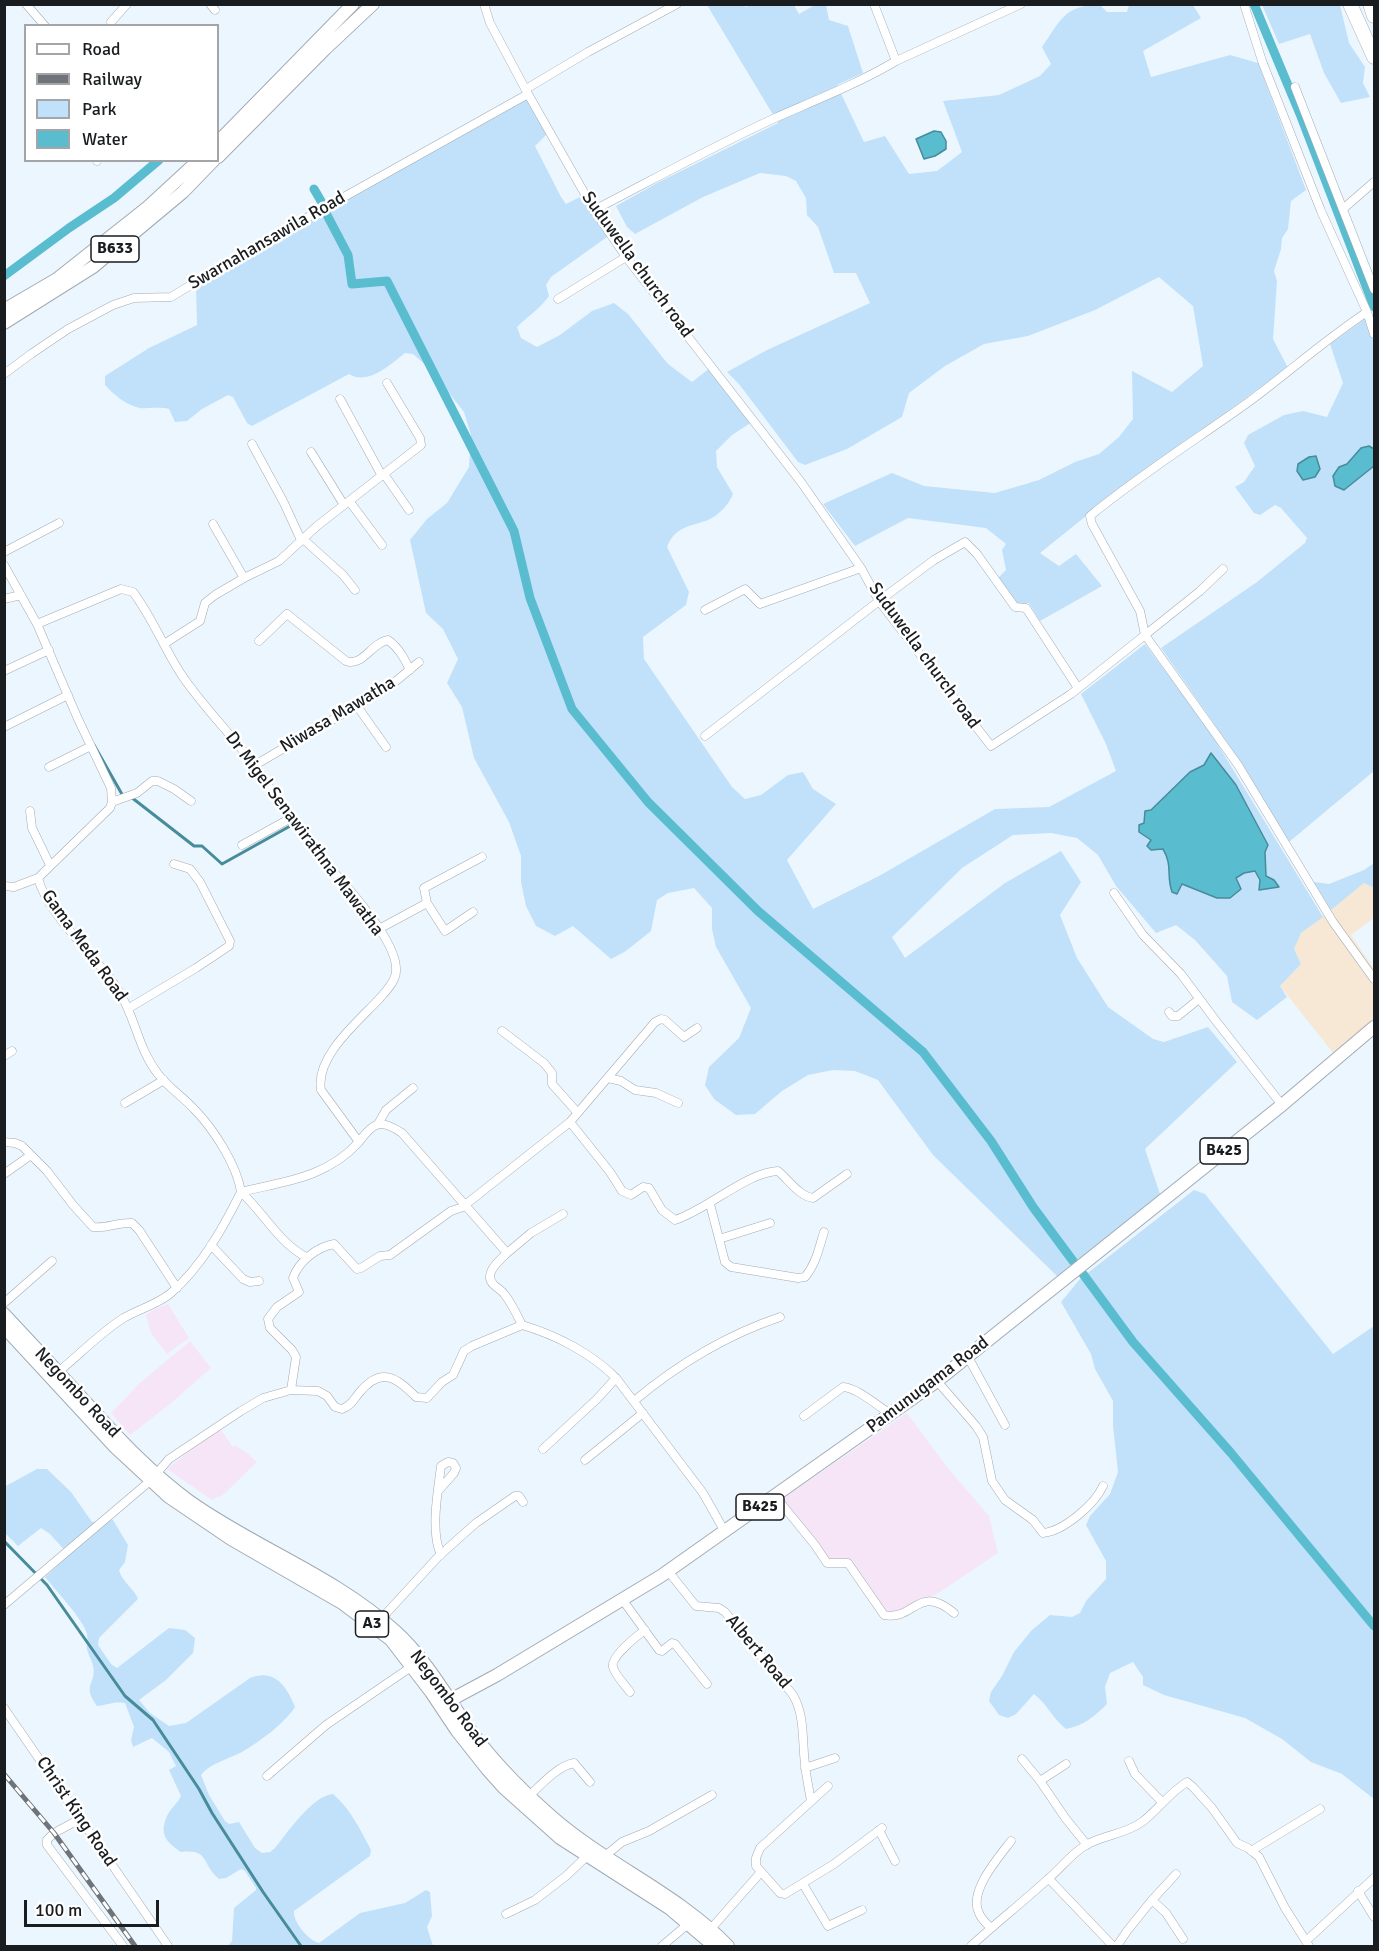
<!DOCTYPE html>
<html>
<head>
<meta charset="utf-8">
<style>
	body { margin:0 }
	#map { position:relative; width:1379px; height:1951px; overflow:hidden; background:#ecf6ff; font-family:Signika,sans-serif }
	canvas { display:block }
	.frame { position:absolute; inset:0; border:6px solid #191d20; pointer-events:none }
	.legend { position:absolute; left:24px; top:24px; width:195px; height:138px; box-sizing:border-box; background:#fff; border:2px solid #a3a5a6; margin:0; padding:8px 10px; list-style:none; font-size:18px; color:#191d20 }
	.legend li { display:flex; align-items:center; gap:12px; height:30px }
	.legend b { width:30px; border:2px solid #a3a5a6 }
	.scale { position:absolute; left:24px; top:1900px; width:135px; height:27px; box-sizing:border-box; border:3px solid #191d20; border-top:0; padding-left:8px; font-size:18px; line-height:21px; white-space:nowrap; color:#191d20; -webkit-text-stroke:4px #fff; paint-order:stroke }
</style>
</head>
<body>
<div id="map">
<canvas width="1379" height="1951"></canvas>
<div class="frame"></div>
<ul class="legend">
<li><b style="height:8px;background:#fff"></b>Road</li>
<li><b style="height:8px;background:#6e747a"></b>Railway</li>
<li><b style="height:16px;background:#c1e1fa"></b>Park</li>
<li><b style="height:16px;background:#5abccf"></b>Water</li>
</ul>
<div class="scale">100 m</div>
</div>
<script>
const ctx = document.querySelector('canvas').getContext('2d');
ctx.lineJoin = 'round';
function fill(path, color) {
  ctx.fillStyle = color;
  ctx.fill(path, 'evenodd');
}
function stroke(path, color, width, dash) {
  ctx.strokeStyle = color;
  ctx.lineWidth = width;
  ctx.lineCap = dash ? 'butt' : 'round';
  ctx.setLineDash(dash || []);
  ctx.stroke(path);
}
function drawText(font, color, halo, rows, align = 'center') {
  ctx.font = font + ' Signika,sans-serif';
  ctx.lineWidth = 5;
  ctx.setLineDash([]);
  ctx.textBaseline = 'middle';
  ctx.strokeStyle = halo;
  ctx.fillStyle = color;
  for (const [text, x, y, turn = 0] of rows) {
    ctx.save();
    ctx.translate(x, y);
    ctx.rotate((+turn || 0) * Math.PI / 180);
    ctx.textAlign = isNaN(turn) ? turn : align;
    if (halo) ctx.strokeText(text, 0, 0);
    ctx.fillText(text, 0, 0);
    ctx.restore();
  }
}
fill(new Path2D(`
	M1364,883L1374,888V918L1351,935L1374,969V1020L1334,1054L1280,986L1301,964L1293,949L1301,933Z`), '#f7e8d5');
fill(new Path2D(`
	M168,1304L189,1338L167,1354L151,1333L146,1315L153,1310Z
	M190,1341L211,1368L170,1404L130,1435L111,1413L140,1383Z
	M907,1413L947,1467L989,1516L998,1553L940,1592L909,1609L886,1614L878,1606L848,1559H839L831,1564L781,1500Z
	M217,1429L222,1431L232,1446H237L248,1454L257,1462L223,1495L212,1500L167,1469Z`), '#f5e5f7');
fill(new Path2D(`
	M751,4L794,5L799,14L815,5H826L829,20L848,26L863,73L837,85L864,142L885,136L909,174L937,171L962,152L943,101L999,95L1040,76L1051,64L1042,47C1061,20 1064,5 1100,5L1107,12H1127L1129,5H1193L1201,18L1143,51L1151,77L1230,55L1258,63L1306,190L1291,201L1288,229L1282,238L1281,249L1274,271L1277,281L1273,339L1288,368L1137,475L1040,553L1059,566L1076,554L1102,586L1040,621L1029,603L1016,604L998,578L1006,570L1002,550L1006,544L986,528L908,518L855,546L823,504L892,473L924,486L995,493L1039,480L1075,462L1099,454L1119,437L1133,419L1132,371L1172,392L1203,366L1193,306L1159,277L1095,310L1028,336L984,344L945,366L909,393L902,417L847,449L805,465L798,462L739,384L727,372L767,350L870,303L856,273H834L818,227L807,215L806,198L796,181L786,176L760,173L703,197L635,234L627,227L616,206L659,182L778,123L707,5H743L746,7Z
	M1262,5H1340L1349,43L1365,67L1363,83L1370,97L1341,103L1324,73L1310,34L1279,44Z
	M528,99L548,133L535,146L561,197L566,204L588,193L614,232L551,277L546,285L549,296C541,308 528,316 517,327L521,338L537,347L560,335L592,311L614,303L628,314L668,364L692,382L710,368L752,422L732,435L716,451L717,467L733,494C729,504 720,514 710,519C693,527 676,524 667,547L689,592L686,605L643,637L644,659L732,787L745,799L761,795L788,775L803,772L813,789L836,804L787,860L813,909L879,876L995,809L1049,807L1116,771L1106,744L1081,694L1145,644L1209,730L1323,917L1301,933L1294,949L1301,964L1280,986L1287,997L1257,1020L1232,1002L1227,976L1195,940L1176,925L1156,933L1116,886L1098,855L1077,838L1051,833L1013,835L962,868L892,937L905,958L1005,883L1061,851L1081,882L1060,915L1077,958L1108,1007L1153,1039L1164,1042L1208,1027L1237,1062L1145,1149L1160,1194L1059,1278L933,1155L878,1080L855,1071L833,1070L808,1075L782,1091L755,1114L736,1115L714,1099L705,1085L709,1067L739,1038L751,1008L716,947L712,929V908L694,888L668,893L657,900L651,931L626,951L611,959L573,926L555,936L536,926L526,906L521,882V856L509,822L474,758L462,707L447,683L458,659L443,629L426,613L410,540L427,519L447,503L469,467L471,435L464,412L429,368L413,354L405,353C391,364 368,386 349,374L252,426L247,423L233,397L228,395L202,409L187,421L175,422L169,409C157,406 144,410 136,407C124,403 113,394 105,385V376L149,348L197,325L196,287L204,279L520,102Z
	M1365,319L1374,343V771L1289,842L1241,762L1161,648L1257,582L1305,543L1307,538L1281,508L1275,505L1260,515L1254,513L1235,487L1244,482L1255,466L1244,443L1248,435L1284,415L1303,411L1327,417L1343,383L1330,344Z
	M1374,863V888L1364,883L1331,910L1314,882L1329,884L1364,870Z
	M1194,1190L1205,1194L1333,1354L1374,1326V1799L1342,1774L1311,1762L1282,1739L1245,1718L1164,1695L1143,1685V1677L1133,1662L1110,1673L1105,1687L1107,1704C1095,1716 1083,1726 1066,1729C1053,1719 1047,1704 1034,1694L1016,1714L1008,1718L999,1715L989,1701L991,1692L1002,1676L1014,1652L1031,1631L1050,1615L1072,1617L1080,1613L1086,1601L1106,1579V1561L1086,1525L1090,1516L1110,1494L1118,1472L1113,1426V1401L1095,1369L1091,1354L1061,1302L1080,1279Z
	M37,1469H47L71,1492L92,1522L113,1520L128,1545L125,1562L119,1570C122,1582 134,1588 138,1599L99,1638L98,1645L111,1664L117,1668L169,1628L185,1630L195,1638L193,1653L166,1680L139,1700L150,1713L169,1726L186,1723L250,1678C274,1668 287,1686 295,1707C284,1724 259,1742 242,1752C229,1759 210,1763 201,1775L209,1795L225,1821L229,1824L239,1822L255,1848L262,1853L270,1852L275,1848C288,1832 312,1796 333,1794C350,1808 361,1831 371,1850L370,1856L294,1911C293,1922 308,1940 319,1943L360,1913L405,1903L426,1890L430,1892L432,1916L427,1927L433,1946H228L232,1941L234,1908L256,1890V1888L245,1871L241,1869L226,1878L219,1879C201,1864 210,1849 181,1852C166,1842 159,1834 167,1816C170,1809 177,1804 181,1796L169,1770L176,1766L169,1752L152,1738L133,1747L131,1740L134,1727L125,1703C114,1701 107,1705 97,1706C81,1684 97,1684 93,1666C92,1660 88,1655 87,1649C86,1644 88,1639 87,1634C83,1619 56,1591 45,1577L69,1555L50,1534L41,1528L18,1546L5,1533L4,1487Z`), '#c1e1fa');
const water = new Path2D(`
	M934,131L941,132L946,141V149L935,156L924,159L916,139Z
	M1369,446L1374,449V466L1344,490L1335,486L1333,476L1339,467L1347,464L1361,448Z
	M1316,456L1320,469L1315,477L1303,480L1297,471L1298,464L1309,457Z
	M1211,753L1236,785L1268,845L1265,852L1266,876L1274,880L1279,887L1259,890L1260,880L1255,871L1244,873L1236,878L1241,889L1230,898H1217L1182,884L1177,894L1172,892C1166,875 1173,866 1163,849L1151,850L1147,846L1151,840L1139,832V825L1144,823L1145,811L1151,810L1190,772L1204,765Z`);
fill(water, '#5abccf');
stroke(water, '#468c9a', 1.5);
stroke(new Path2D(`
	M94,745L123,796
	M131,797L194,846H202L222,864L292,825L293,826
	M4,1541L47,1585L125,1696L153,1720L199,1789L212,1813L263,1892L301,1946`), '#468c9a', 3);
stroke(new Path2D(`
	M1254,4L1300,114L1374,307
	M314,189L321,201
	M327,215L348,255L352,284L387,281L514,531L530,598L572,709L648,802L758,911L923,1052L991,1141L1033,1207L1073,1261
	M4,276L69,228L114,198L159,160
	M1083,1274L1133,1342L1231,1453L1374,1626`), '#5abccf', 9);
const minor = new Path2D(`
	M26,4L45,26
	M210,4L215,10
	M484,4L490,23L528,94L594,210L626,257L801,482L861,568L879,601L991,746L1071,694L1145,635L1238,765L1333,922L1374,979
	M874,4L896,61
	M1244,4L1262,61L1321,211L1367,312L1374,334
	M111,22L127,4
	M1295,87L1374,289
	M526,89L588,52L677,4
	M97,160V161
	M1344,208L1374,182
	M594,210C654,179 714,146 775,118C816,100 857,84 896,61L1021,4
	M558,299L626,257
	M4,374L31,354L68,329L113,305L134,298L171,297L242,254L528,94
	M340,399L382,476
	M252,444L284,503L301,540
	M311,452L344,505
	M384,474L409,510
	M350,502L382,545
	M213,524L244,578
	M302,538L343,575L355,590
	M4,552L59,523
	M4,565L37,624L78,719L111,788L112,802L110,808L38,878C47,914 96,956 117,988C136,1017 137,1047 158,1074C169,1088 183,1097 194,1109C213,1128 237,1165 241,1192C223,1228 202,1266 171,1293C157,1305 138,1309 122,1319C99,1334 79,1355 58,1372
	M1223,569L1200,591L1145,635L1140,611L1092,524L1090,516C1141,474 1197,439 1250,401C1289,372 1326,339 1367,312
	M4,599L21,595
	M705,610L745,589L760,604L861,568
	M37,624L121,589L133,592C152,617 164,648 181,674C203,707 232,735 255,766C265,780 274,795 283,808C300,833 320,857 340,879C357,898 398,945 396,971C396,981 386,991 380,998C359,1021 315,1056 321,1090L359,1142C326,1178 286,1181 241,1192
	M259,641L287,614L346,661C363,667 371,643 388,640C399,648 404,658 410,670
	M164,644L200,621L205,603L215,595L244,578L279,561L317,526L421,445L420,438L387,383
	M4,671L49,650
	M357,706L386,747
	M4,727L68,695
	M705,736L879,601L934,560L965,542L977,554L1015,607L1026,608L1078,688
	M255,765L390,686L419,662
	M49,767L91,746
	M112,802L137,793L152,781H158L174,789L191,801
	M30,811L32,828L50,865
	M242,845L291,818
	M4,886L14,887L38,878
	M1114,893L1143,935L1181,974L1216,1021L1282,1105
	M473,912L445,931L427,903L424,888L482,857
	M379,929L427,903
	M129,1008L196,968L229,946L230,941L200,882L190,869L174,864
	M1169,1012L1172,1016H1178L1199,999
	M502,1031L544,1063L552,1073V1084L577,1112
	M4,1056L12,1051
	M608,1078L621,1081L635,1090L656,1093L678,1103
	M125,1103L164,1080
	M570,1122L610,1172L622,1191L631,1195L643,1187L649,1188L662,1210L675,1220C707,1210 747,1172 778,1171C789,1180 799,1196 813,1198L847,1174
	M378,1124L386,1110L413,1088
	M4,1142L15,1143L22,1146L47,1171L73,1205L93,1227C106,1229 118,1222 132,1223L139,1230L177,1288
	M359,1142C374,1121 381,1119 402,1133L507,1253C500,1260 482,1274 494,1285C498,1289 502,1290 505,1295C512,1304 517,1315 522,1325C556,1335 591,1353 616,1378L703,1493L725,1532
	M4,1174L31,1155
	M241,1192C264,1213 278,1242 306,1257
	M710,1204L725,1262L731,1267L798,1278L805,1277C816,1264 819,1248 824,1232
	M465,1205L570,1122L655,1022L661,1019L665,1020L684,1037L697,1028
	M719,1239L770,1223
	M211,1245L243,1279L250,1282L259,1281
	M507,1253L531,1233L563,1214
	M4,1303L52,1261
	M968,1357L1005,1425
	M937,1381L976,1426L983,1437L992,1481L1005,1500L1033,1520L1043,1533C1064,1531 1095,1504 1103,1486
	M291,1390L296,1357L292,1350L270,1328L268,1319L277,1307L299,1292L293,1278C299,1261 317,1247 334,1244L357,1269L361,1268L380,1256L390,1255L451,1211L466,1206
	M634,1401C677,1365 727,1335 780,1317
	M804,1416L843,1387C858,1388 877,1406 891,1414
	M543,1449L597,1399L616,1378
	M585,1460L643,1413
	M438,1491L454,1473L456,1468L453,1463L448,1462L441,1466C438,1491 430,1531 441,1555
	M775,1496L815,1545L827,1563H848L884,1615C915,1621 918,1583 954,1613
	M668,1571L696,1606L719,1608L725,1612L793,1695C805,1715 802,1741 805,1764C806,1776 809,1789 811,1801
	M622,1599L659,1650L662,1651L672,1643L675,1644L707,1684
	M4,1605L150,1481L169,1459L241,1411L263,1398L291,1390L318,1391L327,1396L335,1407L342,1409C351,1406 354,1399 359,1393C381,1366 396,1377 416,1397L427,1398L442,1382L453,1375L464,1351L472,1346L522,1325
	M381,1619L439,1556L476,1523L515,1496H519L523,1502
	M630,1692C625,1685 615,1675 613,1667C610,1657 637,1636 645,1630
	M4,1708L168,1946
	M1022,1759L1040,1781
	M1129,1761L1135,1774L1162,1802
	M1066,1764L1040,1781L1066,1819L1087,1845
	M805,1768L835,1758
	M267,1776L326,1725L411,1667
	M828,1786L760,1848L756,1858V1866L780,1893L785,1894L834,1864L882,1828
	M527,1798C539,1787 557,1766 574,1763L590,1782
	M80,1819L54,1833L47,1840V1845L123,1946
	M879,1830L895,1861
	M1251,1851L1320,1809
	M605,1856L622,1842L649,1831L712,1795
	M1049,1879L1113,1946
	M803,1884L828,1926L862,1910
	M1358,1891L1374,1917
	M1152,1900L1176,1874
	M506,1914L535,1900L566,1876L587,1856
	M991,1928C987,1924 981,1919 979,1913C968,1892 998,1858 1011,1841
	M709,1931L761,1872
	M1306,1941L1374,1878
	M662,1946L688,1924
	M971,1946C996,1923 1023,1902 1048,1879C1061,1868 1071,1854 1086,1845C1103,1835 1126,1834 1142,1822C1158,1810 1169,1793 1187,1782L1193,1787L1212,1808L1237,1843L1248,1848L1259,1857L1285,1908L1309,1946
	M1117,1946L1127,1931L1152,1900L1166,1913L1183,1939`);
const primary = new Path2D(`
	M218,142L353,4
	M218,157L325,49L373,4
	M4,310L57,279L148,207L199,160
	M4,323L93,267L183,192L214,160
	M443,1704L497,1675L661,1576L937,1381L1282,1105L1374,1027`);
const trunk = new Path2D(`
	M4,1314C33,1345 62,1376 90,1407C121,1441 152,1474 189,1501C255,1548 335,1576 395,1631C424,1657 444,1692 466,1724C490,1759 520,1789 552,1817C607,1865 677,1893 728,1946
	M4,1327L114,1446L169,1497L231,1539L342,1603L391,1640L431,1692L457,1731L487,1769L504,1788L560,1838L669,1908L714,1946`);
const motorway = new Path2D(`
	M1350,4L1374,57
	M1370,4L1374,16`);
stroke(minor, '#a2abb3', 9);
stroke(primary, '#a2abb3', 14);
stroke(trunk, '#a2abb3', 14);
stroke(motorway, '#a2abb3', 15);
stroke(minor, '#fff', 8);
stroke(primary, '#fff', 12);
stroke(trunk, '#fff', 12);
stroke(motorway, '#fff', 14);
const rail = new Path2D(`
	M4,1774L54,1833L135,1946`);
stroke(rail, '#6e747a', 5);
stroke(rail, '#fff', 3, [9]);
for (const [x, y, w] of [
	[115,249,48],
	[1224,1151,48],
	[760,1507,48],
	[372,1624,33]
]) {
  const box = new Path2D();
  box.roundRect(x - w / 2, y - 13, w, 26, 4.5);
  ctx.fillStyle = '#fff';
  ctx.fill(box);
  stroke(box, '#191d20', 1.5);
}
drawText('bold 16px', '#191d20', null, [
	["B633",115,249],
	["B425",1224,1151],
	["B425",760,1507],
	["A3",372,1624]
]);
drawText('18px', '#191d20', '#fff', [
	["Swarnahansawila Road",267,241,-30],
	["Suduwella church road",637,265,54],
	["Suduwella church road",924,656,54],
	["Niwasa Mawatha",338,715,-31],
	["Dr Migel Senawirathna Mawatha",304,834,53],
	["Gama Meda Road",84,946,54],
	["Pamunugama Road",928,1385,-37],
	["Negombo Road",77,1393,47],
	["Albert Road",758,1652,50],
	["Negombo Road",448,1699,53],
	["Christ King Road",76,1812,56]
]);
</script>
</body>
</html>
